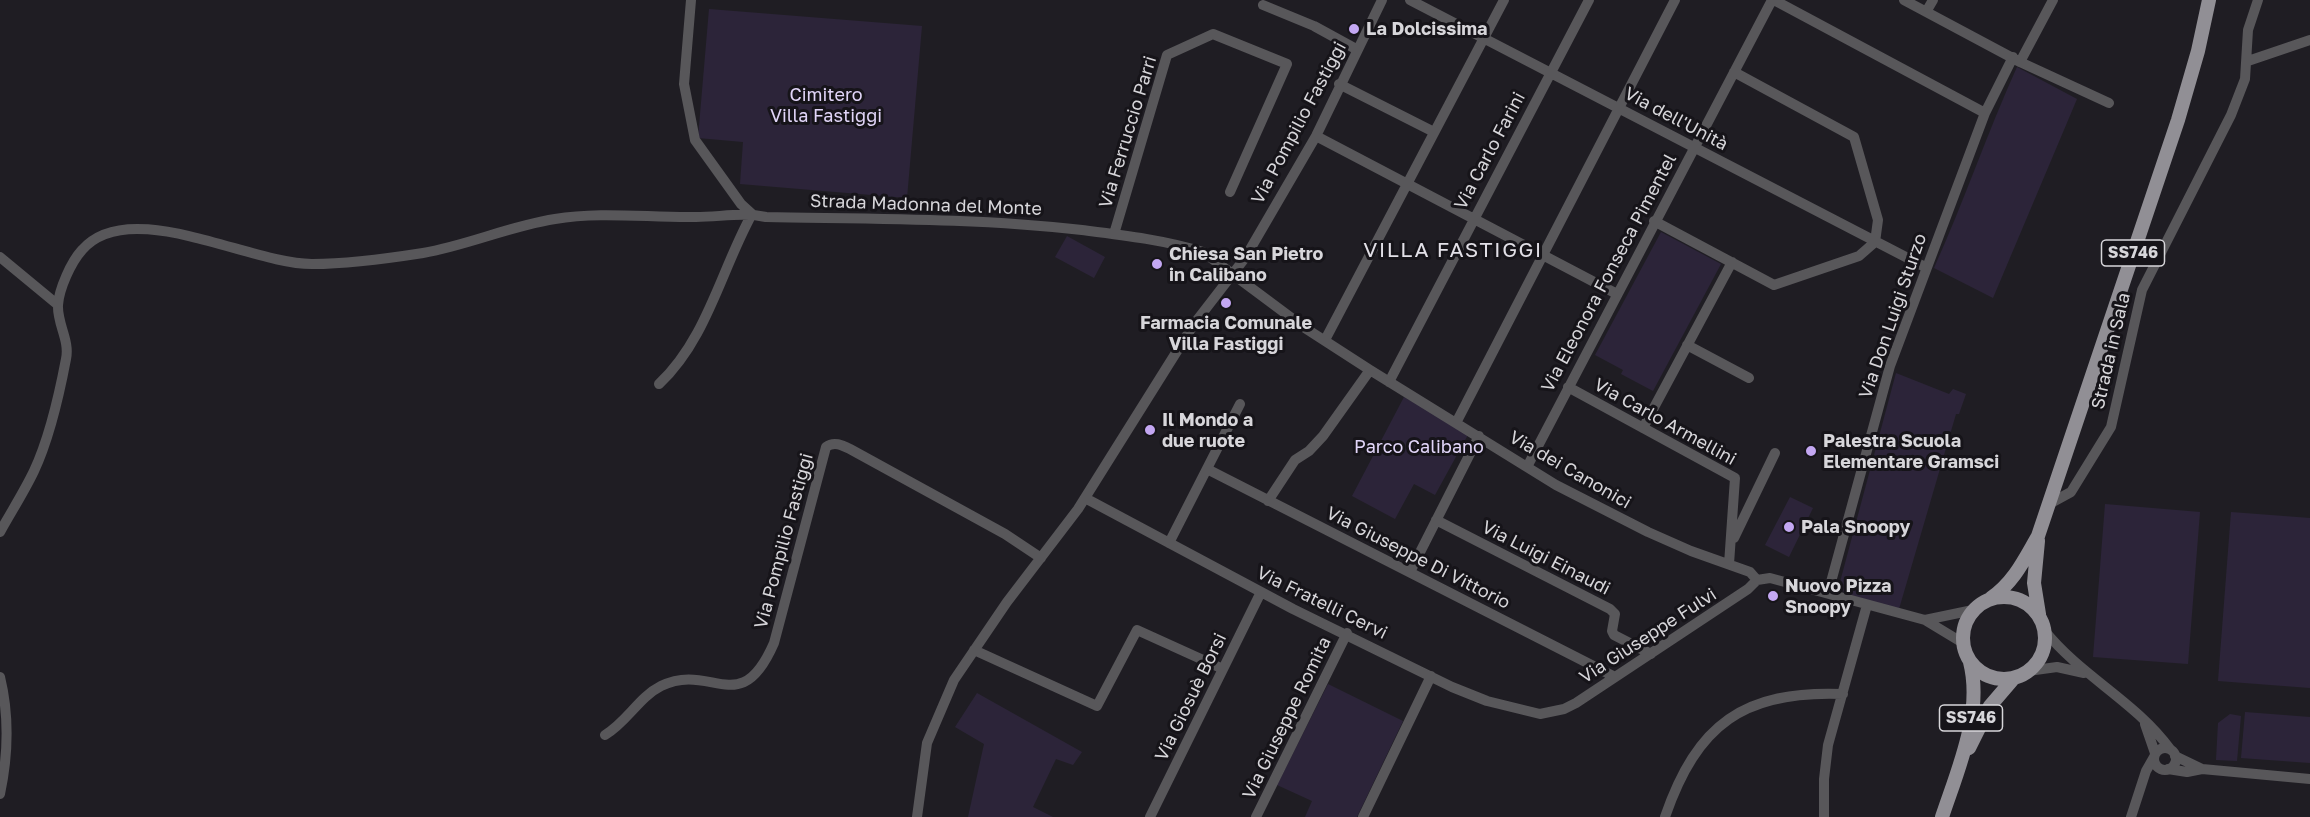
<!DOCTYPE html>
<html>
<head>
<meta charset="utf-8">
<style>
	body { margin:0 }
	canvas { display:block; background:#1f1d23 }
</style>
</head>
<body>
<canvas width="2310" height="817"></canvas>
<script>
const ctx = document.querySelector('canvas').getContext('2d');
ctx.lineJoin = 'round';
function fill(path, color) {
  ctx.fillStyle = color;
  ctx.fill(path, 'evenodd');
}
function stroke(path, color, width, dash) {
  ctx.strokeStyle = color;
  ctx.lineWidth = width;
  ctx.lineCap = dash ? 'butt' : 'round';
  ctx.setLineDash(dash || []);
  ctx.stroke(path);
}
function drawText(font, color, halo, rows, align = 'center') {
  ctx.font = font + ' "Golos Text",sans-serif';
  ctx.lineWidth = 6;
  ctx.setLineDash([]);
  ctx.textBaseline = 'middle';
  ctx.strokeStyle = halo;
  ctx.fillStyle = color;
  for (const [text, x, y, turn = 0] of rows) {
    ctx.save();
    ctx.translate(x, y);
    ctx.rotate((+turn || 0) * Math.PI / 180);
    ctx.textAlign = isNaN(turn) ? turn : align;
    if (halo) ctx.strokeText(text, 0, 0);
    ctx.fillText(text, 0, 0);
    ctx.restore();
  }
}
fill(new Path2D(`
	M709,9L922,26L907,198L740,184L743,142L698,138Z
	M2017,67L2077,99L1993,298L1934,268C1964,202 1987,133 2017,67Z
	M1661,232L1721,264L1653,391L1621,374L1623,370L1595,355Z
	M1067,236L1105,257L1094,278L1055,257Z
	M1896,373L1949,394L1953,389L1966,394L1959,414H1956L1899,609L1844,593L1840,582Z
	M1404,397L1469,433L1435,495L1414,484L1395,519L1352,496Z
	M1790,497L1813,508L1789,557L1765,545Z
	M2105,504L2200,512L2188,664L2093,657Z
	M2231,512L2310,518V688L2218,681Z
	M1328,684L1403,721L1357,817H1305L1312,801L1277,785Z
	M977,693L1082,752L1073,765L1056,759L1033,807L1053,817H968L984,744L955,727Z
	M2245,712L2310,717V763L2241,758Z
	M2230,714L2241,716L2237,761L2216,760L2218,723Z`), '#2c2439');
stroke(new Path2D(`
	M691,0L684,84L695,140L741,204L752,214
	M1410,0L1925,267
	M1774,0L1985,113
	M1904,0L2020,62L2109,103
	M1263,5L1314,26L1356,49
	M1926,12L1933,0
	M2248,61L2310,40
	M2020,62L2053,0
	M1339,84L1434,132
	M1316,136L1617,294
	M1654,221L1774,285L1859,256L1875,242L1878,220L1854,137L1734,72
	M1114,234L1167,55L1213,34L1287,64L1230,192
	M0,257L58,305
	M1325,340L1504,0
	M1687,345L1749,378
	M1389,382L1589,0
	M659,384C707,339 721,270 752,214
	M1568,387L1735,478L1729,564
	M1457,421L1675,0
	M1643,428L1732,262
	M1527,467L1772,0
	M1207,469L1615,677
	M1085,498L1293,609L1452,687L1487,701L1540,714L1564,709L1576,703L1748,589L1757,580
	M1268,501L1295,460L1309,451L1323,436L1370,370
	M2049,504L2071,492L2111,427L2142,290L2231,115L2245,79L2248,30L2258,0
	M1436,520L1610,609L1615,614L1612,631L1614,635L1651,654
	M0,532C11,512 24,492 34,471C50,437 59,396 66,359C70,340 57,324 58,305C59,289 71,262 82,250C129,195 251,265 313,264C346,264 391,258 423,253C468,245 510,226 555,219C601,211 650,218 696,217C720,217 743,212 766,217C872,219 977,218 1082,230C1122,235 1165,240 1203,252L1305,328L1370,370L1556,485L1648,532L1691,551L1750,572L1757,580
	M1734,538L1775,453
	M1169,543L1240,404
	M1410,572L1479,436
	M1757,580L1770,578L1925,620L1963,643
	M1828,593L1890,366L1985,113L2013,57
	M1925,620L1973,610
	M2045,631C2081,676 2136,702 2170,749
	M974,650L1097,706L1137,630L1223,669
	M2028,671L2057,667L2084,673
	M0,677C9,714 8,756 0,794
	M2145,724L2155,753
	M605,735C627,722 639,697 661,686C712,661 740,721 774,643L826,447C834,441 842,445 850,449L1005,534L1041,558
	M2154 759a11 11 0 1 1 22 0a11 11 0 1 1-22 0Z
	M2175,756L2202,769
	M2168,769L2187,772L2202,769L2310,779
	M917,817L927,743L954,680L1007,602L1078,509L1194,324L1245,258L1316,136L1382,0
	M1150,817L1261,592
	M1256,817L1347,633
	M1363,817L1431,676
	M1665,817C1697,724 1744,690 1843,694
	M1824,817V779L1828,745L1867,605
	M2131,817L2146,771L2154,757`), '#58575a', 10);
stroke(new Path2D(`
	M2038,541L2034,583L2039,614
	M1963 638a41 41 0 1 1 82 0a41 41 0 1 1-82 0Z
	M1991,598C2014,582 2024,560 2038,536L2178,120L2198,51L2209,0
	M1969,748L1990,706L2014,678
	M1942,817C1958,769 1983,713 1970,662`), '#918f95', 14);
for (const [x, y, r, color] of [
	[1354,29,6,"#c3a7f2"],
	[1157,264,6,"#c3a7f2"],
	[1226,303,6,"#c3a7f2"],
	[1150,430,6,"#c3a7f2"],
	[1811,451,6,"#c3a7f2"],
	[1789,527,6,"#c3a7f2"],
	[1773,596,6,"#c3a7f2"]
]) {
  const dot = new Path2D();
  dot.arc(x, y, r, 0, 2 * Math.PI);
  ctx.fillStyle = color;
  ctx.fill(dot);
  stroke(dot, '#161419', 2);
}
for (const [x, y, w] of [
	[2133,253,63],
	[1971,718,63]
]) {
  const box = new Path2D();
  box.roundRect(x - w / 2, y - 13, w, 26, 4.5);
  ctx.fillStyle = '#161419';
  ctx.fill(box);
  stroke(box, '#d7d6da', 1.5);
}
drawText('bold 16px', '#d7d6da', null, [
	["SS746",2133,253],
	["SS746",1971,718]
]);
drawText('bold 18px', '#d7d6da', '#161419', [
	["La Dolcissima",1366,29],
	["Chiesa San Pietro",1169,254],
	["in Calibano",1169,275],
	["Farmacia Comunale",1226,323,"center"],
	["Villa Fastiggi",1226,344,"center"],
	["Il Mondo a",1162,420],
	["due ruote",1162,441],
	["Palestra Scuola",1823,441],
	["Elementare Gramsci",1823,462],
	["Pala Snoopy",1801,527],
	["Nuovo Pizza",1785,586],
	["Snoopy",1785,607]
], 'left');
drawText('18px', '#e1d5f8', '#161419', [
	["Cimitero",826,95],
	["Villa Fastiggi",826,116],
	["Parco Calibano",1419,447]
]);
drawText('18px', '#d7d6da', '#161419', [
	["Via dell'Unità",1676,119,28],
	["Via Pompilio Fastiggi",1299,123,-62],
	["Via Ferruccio Parri",1128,132,-73],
	["Via Carlo Farini",1490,151,-62],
	["Strada Madonna del Monte",926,205,2],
	["Via Eleonora Fonseca Pimentel",1609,273,-62],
	["Via Don Luigi Sturzo",1893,316,-71],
	["Strada in Sala",2111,351,-77],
	["Via Carlo Armellini",1665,422,29],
	["Via dei Canonici",1570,470,30],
	["Via Pompilio Fastiggi",784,541,-75],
	["Via Giuseppe Di Vittorio",1418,558,27],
	["Via Luigi Einaudi",1546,558,27],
	["Via Fratelli Cervi",1322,603,26],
	["Via Giuseppe Fulvi",1648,636,-33],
	["Via Giosuè Borsi",1191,697,-64],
	["Via Giuseppe Romita",1287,718,-64]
]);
ctx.letterSpacing = '1.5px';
drawText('21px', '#e1dfe6', '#161419', [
	["VILLA FASTIGGI",1453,250]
]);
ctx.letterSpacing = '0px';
</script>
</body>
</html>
